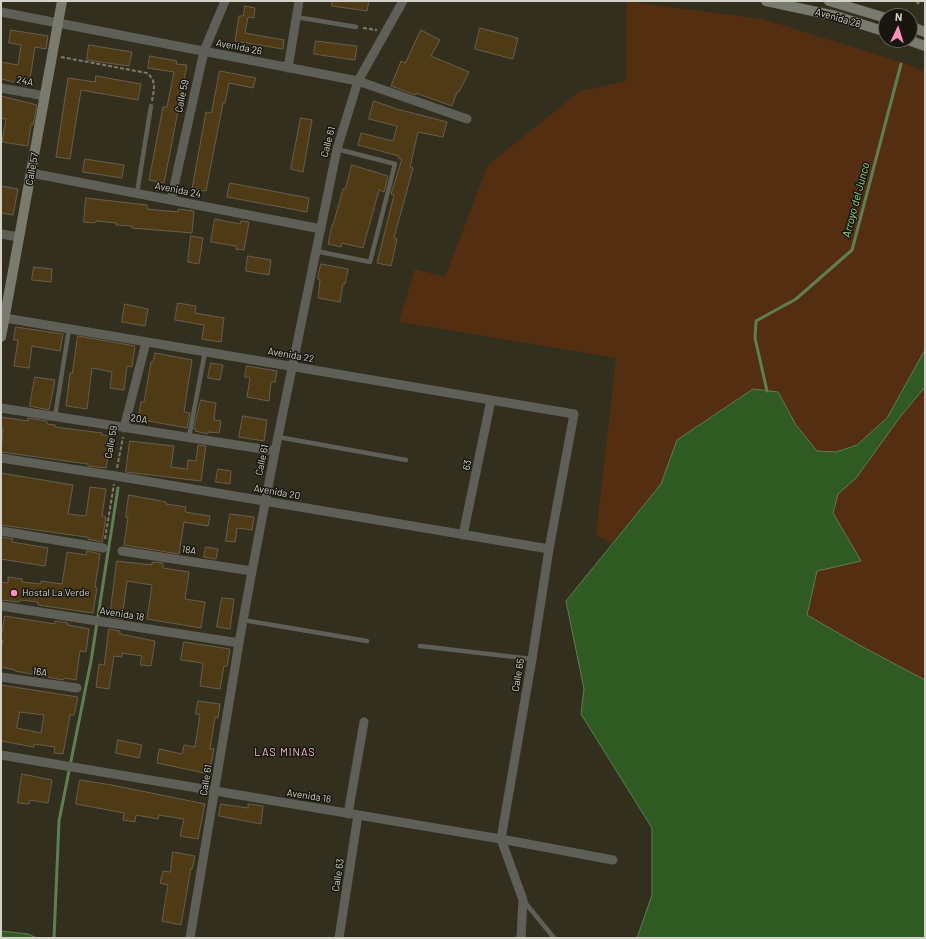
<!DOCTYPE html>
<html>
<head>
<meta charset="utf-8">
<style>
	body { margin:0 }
	#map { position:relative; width:926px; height:939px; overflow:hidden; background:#322f1e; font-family:Barlow,sans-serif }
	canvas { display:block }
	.frame { position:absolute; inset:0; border:2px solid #d4d2c8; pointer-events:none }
	.north { position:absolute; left:878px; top:8px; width:40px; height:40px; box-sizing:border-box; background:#18170f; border:1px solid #636259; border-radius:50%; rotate:4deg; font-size:11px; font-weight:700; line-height:16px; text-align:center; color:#d4d2c8 }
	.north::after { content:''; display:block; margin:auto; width:14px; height:18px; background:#fe8ebc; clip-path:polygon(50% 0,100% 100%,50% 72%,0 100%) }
</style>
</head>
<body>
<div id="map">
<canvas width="926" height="939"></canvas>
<div class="frame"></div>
<div class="north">N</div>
</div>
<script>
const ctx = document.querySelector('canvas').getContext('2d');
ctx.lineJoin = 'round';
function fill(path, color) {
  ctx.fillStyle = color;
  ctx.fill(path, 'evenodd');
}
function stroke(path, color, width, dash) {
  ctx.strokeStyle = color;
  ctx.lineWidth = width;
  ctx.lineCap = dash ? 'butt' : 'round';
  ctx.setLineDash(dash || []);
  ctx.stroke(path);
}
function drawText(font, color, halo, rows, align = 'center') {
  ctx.font = font + ' Barlow,sans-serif';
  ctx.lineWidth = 3;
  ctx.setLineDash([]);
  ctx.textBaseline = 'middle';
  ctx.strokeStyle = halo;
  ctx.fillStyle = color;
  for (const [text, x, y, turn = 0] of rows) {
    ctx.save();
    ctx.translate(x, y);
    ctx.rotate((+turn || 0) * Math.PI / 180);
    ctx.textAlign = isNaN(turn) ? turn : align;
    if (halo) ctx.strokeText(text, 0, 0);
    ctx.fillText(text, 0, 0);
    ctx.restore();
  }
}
fill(new Path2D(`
	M626,1L763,19L907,64L925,72V350L887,418L857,445L836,452L817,451L796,425L778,392L677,440L661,484L612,543L596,535L616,358L399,322L415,269L445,277L488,165L580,91L626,81Z
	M925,387V680L859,645L807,615L817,571L860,561L833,513L838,494L856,478L900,417Z`), '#542e10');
const water = new Path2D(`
	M925,350V387L900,417L856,478L838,494L833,513L861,561L817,571L807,615L859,645L925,680V938H637L652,895V828L581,714L584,689L566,601L661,484L677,440L753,389L778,392L796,425L817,451L836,452L857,445L887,418Z
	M1,931L28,934L37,938H1Z`);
fill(water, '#2f5a21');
stroke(water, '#607e53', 1);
stroke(new Path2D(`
	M917,1L918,3
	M767,391L755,338L756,321L796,299L852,250L901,64
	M54,938L59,821L91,661L118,488`), '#607e53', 3);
const building = new Path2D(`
	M332,1H369L367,11L332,6Z
	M245,6L255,8L254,18L248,17L245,33L284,40L283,49L235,41L239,16H243Z
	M480,28L518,38L513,59L475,49Z
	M11,30L48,36L46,49L35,47L29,85L1,79V62L18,65L21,45L9,43Z
	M421,30L440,40L431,56L469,72L459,92H457L452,106L416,93V95L391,86L401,61L405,63Z
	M316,41L357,46L355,60L314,54Z
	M89,45L132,52L129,66L87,60Z
	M150,56L177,61L176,64L187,65L164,183L149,180L163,107H167L174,72L148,68Z
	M220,71L256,78L253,88L229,83L225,103H223L206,191L192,189L206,112L211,113Z
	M96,76L141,84L138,100L81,90L70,159L56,157L68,78L95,82Z
	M1,96L37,105L33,125L31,124L28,146L2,142L6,119L1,118Z
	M374,101L397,109L447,122L443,137L418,132L410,167L413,168L394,238L397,239L391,266L377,263L394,195L391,194L402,159L398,158L399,156L358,145L361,133L393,141L397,126L369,119Z
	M301,118L312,120L303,172L291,169Z
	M85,159L124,165L122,178L83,172Z
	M352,165L388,176L384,192L379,190L363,248L342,243L341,247L328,244L332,225H333L343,189H345Z
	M230,183L309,198L307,212L227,197Z
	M1,186L18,189L13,215L1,213Z
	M86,198L147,205V209L178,212V209L194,211L192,233L132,228V226L116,225V223L96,221L95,223L84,222Z
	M215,219L240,224L241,221L249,222L244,250L236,249V246L211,242Z
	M191,236L203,238L199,264L188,262Z
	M248,256L271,260L269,275L246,271Z
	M321,264L348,269L345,284H343L340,302L318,298L320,280L318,279Z
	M34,267L52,269L51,282L32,280Z
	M178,303L196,306L195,313L224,318L221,342L202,339L204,325L175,320Z
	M125,304L148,309L145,326L122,322Z
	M16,327L63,334L60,351L32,346L29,368L14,366L18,340H14Z
	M78,336L135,346L132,367L127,366L124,390L110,388L112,372L92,368L87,409L66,406L70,373H72Z
	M155,353L192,360L184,412L190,413L187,428L138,419L141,402H144L151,362H153Z
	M211,363L223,365L220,380L208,378Z
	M247,366L277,371L275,382H271L269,401L247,397L250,378L245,377Z
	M35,377L55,380L49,410L30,406Z
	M201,400L216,403L214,420L221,421L219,433L208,432V434L195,431L196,429H194Z
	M243,416L267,420L264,441L239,437Z
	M1,417L28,421V418L47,421V424L55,425V427L102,433V435L113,436L112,444H110L106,468L88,466V464L1,452L3,428H1Z
	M130,441L174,446L171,467L187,469L188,460L196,461L198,445L206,446L201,481L126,472Z
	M218,469L231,471L230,484L216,482Z
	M1,473L73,485L68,514L86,516L90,487L106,489L102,516L106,517L102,542L88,539V537H86L1,525Z
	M129,495L166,502V504L186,507L185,512L210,516L208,526L184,522L179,554L124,545L128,517H126Z
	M230,514L254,517L252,530L237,528L235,542L226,541Z
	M1,537L13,539L12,542L48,548L45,566L1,559Z
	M206,547L218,549L216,559L204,557Z
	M87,551L100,554L95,587L97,588L93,613L38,605V602L20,600L19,602L1,600V582L8,583V577L22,579V582L41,584V581L62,584L67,552L86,555Z
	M117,561L152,565V562L163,563V568L189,572L185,599L205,602L201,628L147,619L152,585L127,581L122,619L110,617Z
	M222,598L234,599L230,629L217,627Z
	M5,616L55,624V621L68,623V625L89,629L86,652L80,651L76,680L64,678L63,680L15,671V670L1,667V650L3,641H1Z
	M109,629L120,631V634L155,641L151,666L140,665L142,656L122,653V657L114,656L109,689L96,687L99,664L104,665Z
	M184,642L230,649L227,666H224L220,689L200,686L203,663L181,660Z
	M1,685L78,697L74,715H70L63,754L54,753L55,747L34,744V747L1,741ZM20,712L44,715L41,733L17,728Z
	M198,701L220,704L218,718L215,717L210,749H214L209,774L157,763L159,749L182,754L184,745L195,747L200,715L196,714Z
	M118,740L142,745L139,758L116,753Z
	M22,774L52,780L48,803L30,800L29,804L18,803Z
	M80,780L112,785L205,804L198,839L180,836L184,819L159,815L158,819L136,815L135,822L123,820L124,813L76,804Z
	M221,804L248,808V804L263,806L261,824L219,816Z
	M173,852L195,856L192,869L191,868L181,925L162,921L168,885L160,883L163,871L170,872Z`);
fill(building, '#4f3a16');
stroke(building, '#695e4d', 1);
stroke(new Path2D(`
	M363,28L377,30
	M61,57L147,73C157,81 154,89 152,101
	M117,468L123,437
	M105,539L114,484`), '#7d7a6c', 2, [4, 2]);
stroke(new Path2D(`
	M296,17L356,27
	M137,193L151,106
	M316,251L370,262L395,164L337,149
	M55,416L69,329
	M189,437L205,352
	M278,437L406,460
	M243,620L367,641
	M420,646L532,659
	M523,900L554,938`), '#5e6058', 4.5);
stroke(new Path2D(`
	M1,12L358,81L467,119
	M288,68L299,1
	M1,88L45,96
	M31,173L321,229
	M171,200L204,51L225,1
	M1,234L19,237
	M5,318L574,414L549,549L532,659L501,839L523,900L521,938
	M1,408L275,451
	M124,428L146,342
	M1,458L116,476L549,549
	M1,531L103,548
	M463,535L491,400
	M122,551L252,571
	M1,606L239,643
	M1,677L77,688
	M1,755L501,839L613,860
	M348,814L364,722
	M190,938L239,643L252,571L275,451L337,149L358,81L403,1
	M339,938L358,815`), '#5e6058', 9);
stroke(new Path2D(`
	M766,1L836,16L886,32
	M829,1L886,18
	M910,26L925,32
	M908,40L925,46
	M1,337L62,1`), '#787b6e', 10);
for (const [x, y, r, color] of [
	[14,593,4,"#fe8ebc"]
]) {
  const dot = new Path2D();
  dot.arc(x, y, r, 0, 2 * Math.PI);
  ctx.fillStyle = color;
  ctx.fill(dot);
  stroke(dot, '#18170f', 1.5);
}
drawText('10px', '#d4d2c8', '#18170f', [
	["Avenida 28",838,18,16],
	["Avenida 26",239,47,11],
	["24A",25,81,10],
	["Calle 59",182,96,-78],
	["Calle 61",328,142,-75],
	["Calle 57",32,169,-80],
	["Avenida 24",178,190,11],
	["Avenida 22",291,355,10],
	["20A",139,419,8],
	["Calle 59",111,442,-80],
	["Calle 61",262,460,-78],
	["63",467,465,-78],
	["Avenida 20",277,492,10],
	["18A",189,550,9],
	["Avenida 18",122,614,9],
	["16A",40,672,8],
	["Calle 65",518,675,-80],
	["Calle 61",206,780,-81],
	["Avenida 16",309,796,9],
	["Calle 63",338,875,-81]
]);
drawText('10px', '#d4d2c8', '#18170f', [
	["Hostal La Verde",22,593]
], 'left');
drawText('italic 11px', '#9ada88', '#18170f', [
	["Arroyo del Junco",856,200,-75]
]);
ctx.letterSpacing = '1px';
drawText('11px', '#f8b8cf', '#18170f', [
	["LAS MINAS",285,752]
]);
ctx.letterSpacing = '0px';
</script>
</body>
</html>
